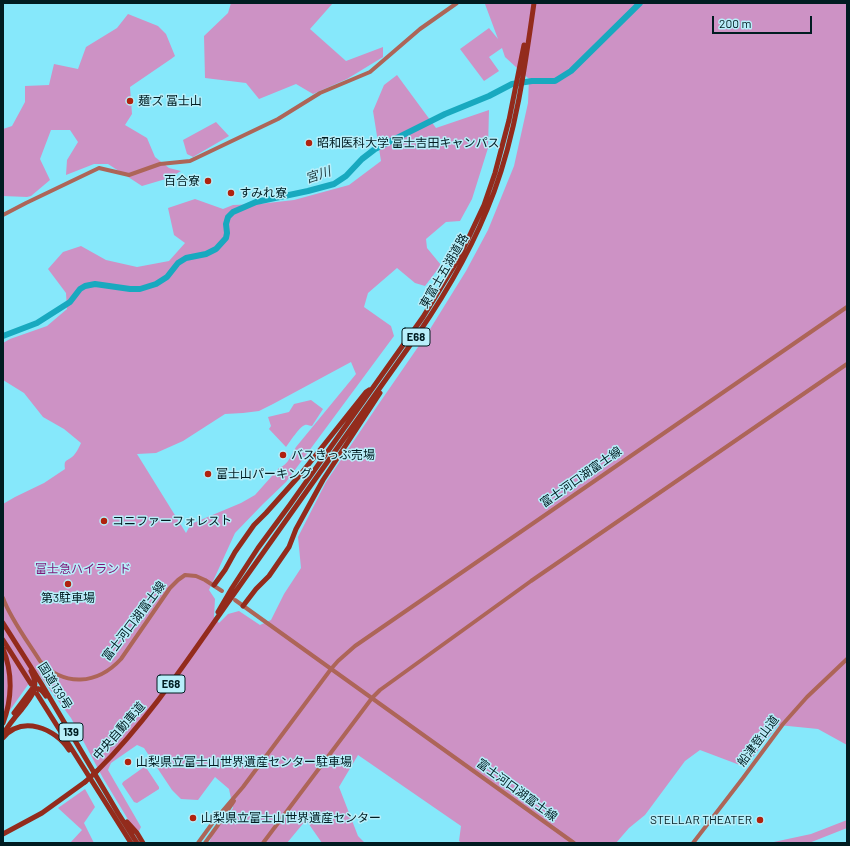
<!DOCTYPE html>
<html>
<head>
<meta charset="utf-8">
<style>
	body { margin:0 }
	#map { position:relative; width:850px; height:846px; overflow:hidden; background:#86e8fb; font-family:Barlow,sans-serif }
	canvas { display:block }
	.frame { position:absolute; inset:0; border:4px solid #001c21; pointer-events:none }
	.scale { position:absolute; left:712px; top:16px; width:100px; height:18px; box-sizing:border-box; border:2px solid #001c21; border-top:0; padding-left:5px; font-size:12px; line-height:14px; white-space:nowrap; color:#001c21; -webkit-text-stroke:3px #b8effa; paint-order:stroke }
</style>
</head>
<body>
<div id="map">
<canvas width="850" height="846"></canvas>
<div class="frame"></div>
<div class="scale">200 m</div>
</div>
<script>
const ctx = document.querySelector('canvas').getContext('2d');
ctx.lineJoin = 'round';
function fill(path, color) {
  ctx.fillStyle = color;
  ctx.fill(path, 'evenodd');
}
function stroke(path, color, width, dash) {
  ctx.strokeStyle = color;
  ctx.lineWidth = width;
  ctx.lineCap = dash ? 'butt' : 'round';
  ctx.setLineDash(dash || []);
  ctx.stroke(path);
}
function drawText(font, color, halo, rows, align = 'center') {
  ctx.font = font + ' Barlow,"Noto Sans JP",sans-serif';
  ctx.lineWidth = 3;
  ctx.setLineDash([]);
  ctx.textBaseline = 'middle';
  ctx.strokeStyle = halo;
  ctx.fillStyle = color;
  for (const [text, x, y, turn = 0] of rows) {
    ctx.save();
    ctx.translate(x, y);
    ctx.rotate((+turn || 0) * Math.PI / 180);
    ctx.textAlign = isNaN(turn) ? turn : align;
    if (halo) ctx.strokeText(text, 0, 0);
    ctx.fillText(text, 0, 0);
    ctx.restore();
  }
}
fill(new Path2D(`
	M231,3H333L310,29L346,61L383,47V57L347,79L313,94L296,84L259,99L246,83L205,78L204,36L228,13Z
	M487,3H847V745L818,729L778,725L745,767L700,750L685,761L645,815L629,828L616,843H462L459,841L461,826L358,755L339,787L358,836L365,843H322L306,820L287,843H209L213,834L233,808L229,789L215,777L198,800L181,799L172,790L144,748L137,745L111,763L108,770L141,827L139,831L132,826L103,778L71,718L37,672L3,720V504L15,497L44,483L65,469C64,459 66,462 72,457C76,454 79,447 81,443L64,429L43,417L24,393L3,380V343L10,339L47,326L67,309L66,293L48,269L63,252L81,246L106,260L137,267L169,261L185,243L174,235L168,208L195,199L223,209L233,205L259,204L294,200L349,185L381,161L373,111L384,85L397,75L436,128L489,110L488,148L472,199L460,221L446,222L426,239L427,248L441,265L425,286L415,283L397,268L368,293L364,307L391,326L394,336L286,482L263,504L235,533L209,590L215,599L214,617L219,623L228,614L239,611L260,625L271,620L284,594L301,568L298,537L326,482L378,405L427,334L466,271L488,230L514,166L528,103L529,79L505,57L502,48L489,57L499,71L484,81L460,49L489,28L498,39L485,4ZM351,362L356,374L296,447C292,454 288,465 279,468L255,495L241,503L191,524L186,533L137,454L156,453L183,441L225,414L243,413L259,411L273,404Z
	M128,14L158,26L166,34L175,56L171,59L130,87L132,114L125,125L147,138L155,157L169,168L181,171L169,178L142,186L108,164H94L66,175L67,160L78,142L70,130H51L40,159L50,180L31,196L27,197L3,196V129L12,126L25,102V86L49,85L54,64L78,69L86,47L117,28Z
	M216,122L229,136L193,157L187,154L183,140Z
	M311,400L323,409L312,426C310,426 307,424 305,425C299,427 290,442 286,447L269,429L271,426L268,417L289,412L294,404Z
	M144,767L147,769L159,787V789L137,803L134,802L122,784L123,782Z
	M85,789L95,807L84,823L94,843H70L82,830L58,808Z
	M847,820V828L809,843H769L811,834Z`), '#cd92c5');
stroke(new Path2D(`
	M3,336L37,323L70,302L80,289L85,286L95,284L130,289H140L156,284L167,277L178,263L186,258L206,254L216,249L226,238L227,233L226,224L228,217L233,212L256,202L308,191L334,184L346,176L362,159L375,149L445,114L489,96L512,84L532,81H555L571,71L640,3`), '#18a9bf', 6);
stroke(new Path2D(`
	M3,215L26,203L99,168L129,175L160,164L190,161L278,119L320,93L370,72L420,29L457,3
	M3,598C10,618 28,642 40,661C64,687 97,685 121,659L170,588L178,580L185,575L196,576L205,580L222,591
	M235,600L574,843
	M198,843L214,821L243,787L331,669L338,661L355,646L847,307
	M205,843L218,825L234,801
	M263,843L372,698L380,690L531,581L847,364
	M693,843L743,778L783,724L807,697L847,659`), '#ad6558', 4);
stroke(new Path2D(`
	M214,585L225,570L235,552L254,525L266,513L300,475L366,392L369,390
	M243,606L256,589L269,576L289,547L296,529L323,480L380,393
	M218,612L232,588L258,548L289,506L423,317L459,258L484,205L495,173L509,120L524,45
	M3,623L41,683L118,813L137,843
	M3,640L31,684
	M3,649C13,673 12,700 3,723
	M37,694L131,843
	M14,713L32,689C39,687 42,690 46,696
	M3,735C8,725 15,717 22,709C26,704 30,699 33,693C36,686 35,678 31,671
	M3,738C22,715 55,728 69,750
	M97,771C151,717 192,653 236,591C296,505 358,420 418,334C449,289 475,243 494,192C516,132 525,67 534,3
	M127,822L137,833L143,843
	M3,834L42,813L85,782`), '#932b1c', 5);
stroke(new Path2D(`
	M85,782L97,771`), '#932b1c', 5);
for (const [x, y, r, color] of [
	[130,101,4,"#b0220e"],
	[309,143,4,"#b0220e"],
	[208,181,4,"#b0220e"],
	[231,193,4,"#b0220e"],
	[283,455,4,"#b0220e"],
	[208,474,4,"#b0220e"],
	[104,521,4,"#b0220e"],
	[68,584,4,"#b0220e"],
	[128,762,4,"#b0220e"],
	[193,818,4,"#b0220e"],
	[760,820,4,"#b0220e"]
]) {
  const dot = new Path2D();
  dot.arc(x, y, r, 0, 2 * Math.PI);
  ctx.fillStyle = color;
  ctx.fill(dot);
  stroke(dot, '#b8effa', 1.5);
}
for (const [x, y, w] of [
	[416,337,28],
	[171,684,28],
	[71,732,24]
]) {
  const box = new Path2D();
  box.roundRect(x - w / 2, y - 9, w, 18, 3);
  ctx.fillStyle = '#b8effa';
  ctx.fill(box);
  stroke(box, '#001c21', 1);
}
drawText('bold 11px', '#001c21', null, [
	["E68",416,337],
	["E68",171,684],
	["139",71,732]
]);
drawText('12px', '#001c21', '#b8effa', [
	["麺'ズ 冨士山",138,101],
	["昭和医科大学 富士吉田キャンパス",317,143],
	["百合寮",200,181,"right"],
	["すみれ寮",239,193],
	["バスきっぷ売場",291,455],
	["富士山パーキング",216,474],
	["コニファーフォレスト",112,521],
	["第3駐車場",68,598,"center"],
	["山梨県立富士山世界遺産センター駐車場",136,762],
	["山梨県立富士山世界遺産センター",201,818],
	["STELLAR THEATER",752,820,"right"]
], 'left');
drawText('12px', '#001c21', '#b8effa', [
	["東富士五湖道路",444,271,-60],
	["富士河口湖富士線",581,477,-35],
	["富士河口湖富士線",134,621,-53],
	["国道139号",55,686,58],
	["中央自動車道",119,731,-49],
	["船津登山道",758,741,-53],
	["富士河口湖富士線",517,790,36]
]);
drawText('12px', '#7d1576', '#b8effa', [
	["富士急ハイランド",83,569]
]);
drawText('italic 13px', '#1c383d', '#b8effa', [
	["宮川",318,175,-18]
]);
</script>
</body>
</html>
